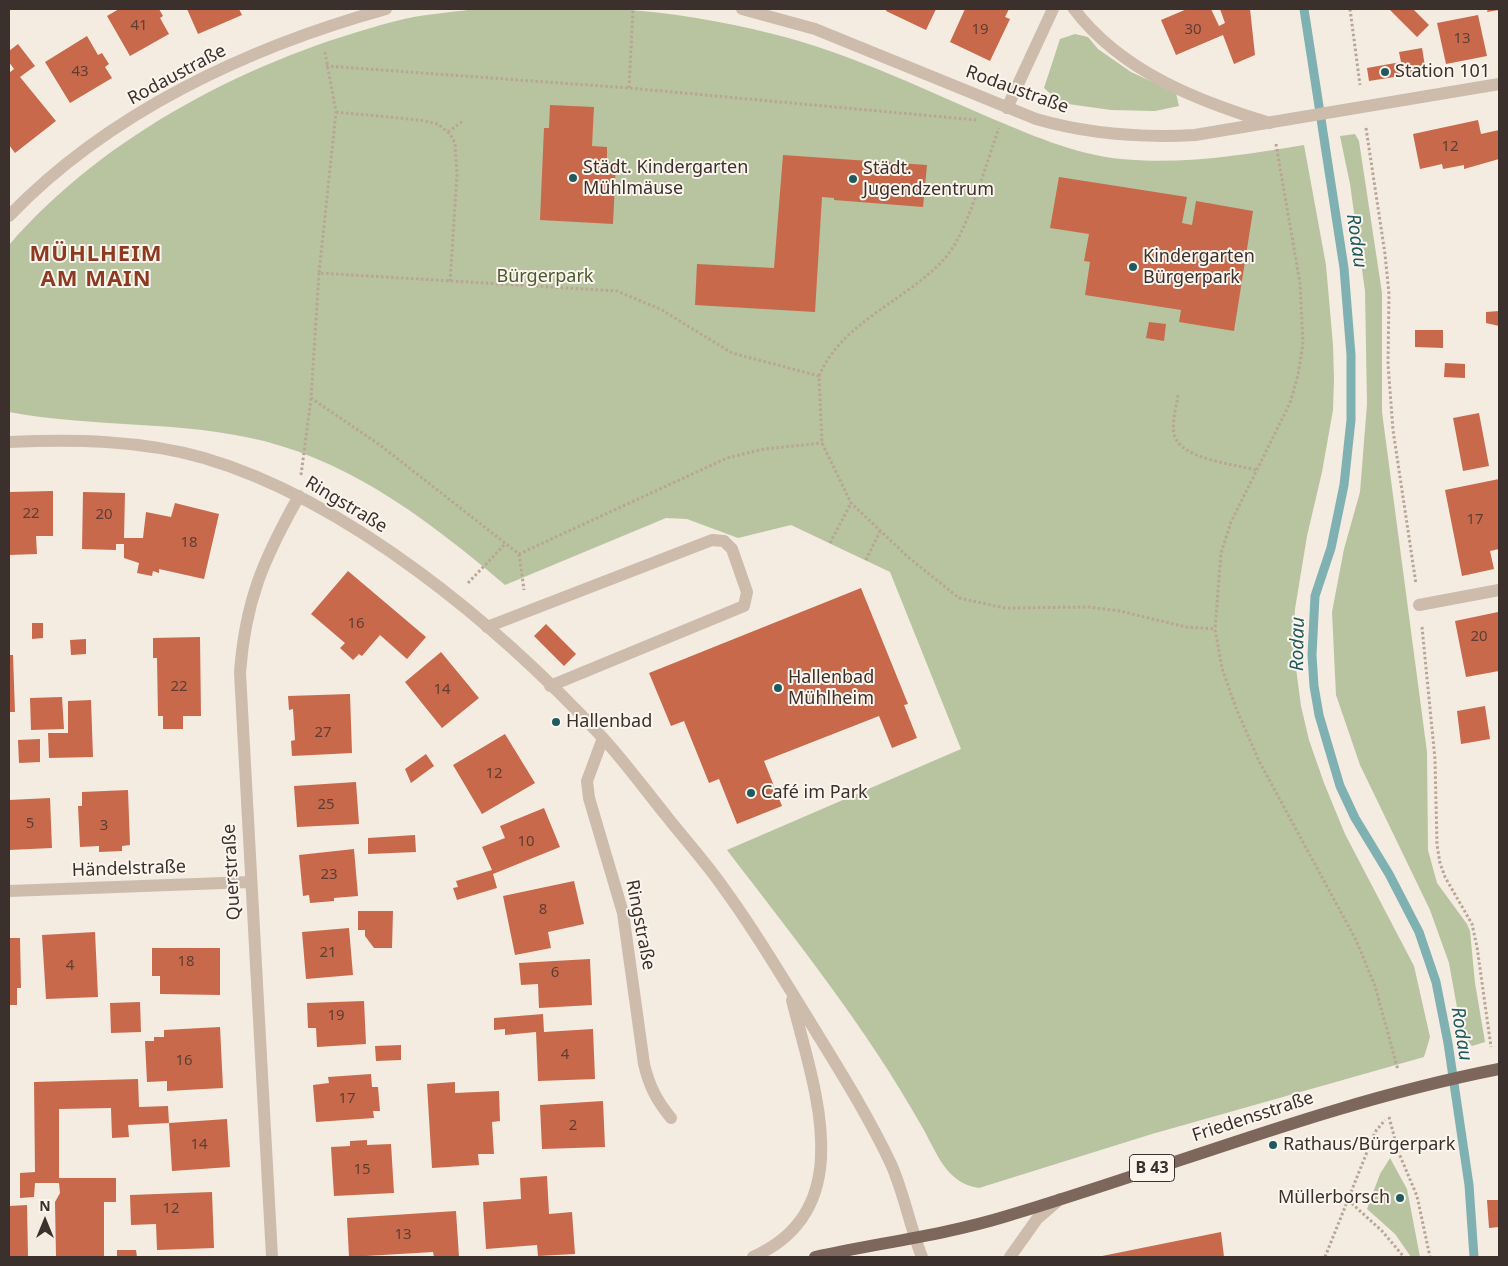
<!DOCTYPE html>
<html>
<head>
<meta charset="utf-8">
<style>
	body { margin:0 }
	#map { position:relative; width:1508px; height:1266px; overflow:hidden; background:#f4ebe1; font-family:"Noto Sans",sans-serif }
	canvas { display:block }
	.frame { position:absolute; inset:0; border:10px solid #3b302b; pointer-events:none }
	.north { position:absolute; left:20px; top:1196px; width:50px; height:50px; -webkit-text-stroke:4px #fbf5ee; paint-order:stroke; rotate:0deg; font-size:14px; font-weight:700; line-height:20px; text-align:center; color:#3b302b }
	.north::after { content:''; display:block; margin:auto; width:18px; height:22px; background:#3b302b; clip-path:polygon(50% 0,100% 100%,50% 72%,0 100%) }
</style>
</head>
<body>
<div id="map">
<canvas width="1508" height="1266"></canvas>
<div class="frame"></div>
<div class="north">N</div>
</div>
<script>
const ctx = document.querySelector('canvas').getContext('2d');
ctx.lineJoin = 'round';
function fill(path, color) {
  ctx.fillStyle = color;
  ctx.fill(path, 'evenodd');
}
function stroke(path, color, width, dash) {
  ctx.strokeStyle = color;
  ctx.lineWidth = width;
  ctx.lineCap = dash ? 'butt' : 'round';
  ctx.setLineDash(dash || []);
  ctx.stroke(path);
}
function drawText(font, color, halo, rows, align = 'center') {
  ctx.font = font + ' "Noto Sans",sans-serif';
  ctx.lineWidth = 4;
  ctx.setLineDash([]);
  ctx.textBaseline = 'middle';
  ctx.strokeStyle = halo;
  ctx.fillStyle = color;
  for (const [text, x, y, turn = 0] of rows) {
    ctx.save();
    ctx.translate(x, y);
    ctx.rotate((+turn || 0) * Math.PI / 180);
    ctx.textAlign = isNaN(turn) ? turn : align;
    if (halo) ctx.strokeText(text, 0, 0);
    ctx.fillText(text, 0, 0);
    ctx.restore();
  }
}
fill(new Path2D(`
	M474,9C521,9 569,6 616,9C668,12 722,21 773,34C847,52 916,86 986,116C1029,134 1073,154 1121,159C1182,165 1244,155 1304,145L1326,265L1333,345L1334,379L1333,410L1322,472L1307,536L1295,609L1293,646L1301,706L1309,740L1324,783L1345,834L1414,966L1430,1037L1424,1057L1152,1134L979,1188C945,1183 937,1152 921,1125C866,1027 795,939 727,850L961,749L890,572L791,525L738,538L687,519L666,518L505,585C433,524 357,465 264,441C180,420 93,428 9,412V245C106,133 253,58 396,21C421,14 448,13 474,9Z
	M1075,34L1088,37L1098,49L1131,72L1176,93L1179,106L1155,111L1111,110L1061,103L1044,88L1060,39Z
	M1355,134L1359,141L1382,293V412L1427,752L1428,850L1437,883L1467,924L1470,931L1475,983L1485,1042L1472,1046L1462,1035L1449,963L1430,910L1360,765L1336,695L1332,612L1344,549L1360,492L1367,404L1365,291L1350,184L1340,136Z
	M1390,1158L1407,1189L1420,1257H1411L1395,1234L1367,1209L1380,1174Z`), '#b8c4a0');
stroke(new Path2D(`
	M1304,9L1344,268L1351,355V420L1344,485L1331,548L1315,596L1312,655L1314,686L1319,715L1340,786L1355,818L1389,874L1419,932L1436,982L1448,1043L1469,1185L1474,1257`), '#7fb0b2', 9);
fill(new Path2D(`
	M119,9H159L163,16L160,18L169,34L130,56L107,16Z
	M187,9H239L242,15L198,34Z
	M887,9H936L926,30L886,11Z
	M965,9H1009L1005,17L1010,19L990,61L950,42Z
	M1187,9H1211L1219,26L1225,23L1220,9H1250L1255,55L1234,64L1223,35L1176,55L1161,20Z
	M1389,9H1413L1429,25L1417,37Z
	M1488,9H1499V10L1487,12Z
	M1478,15L1487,56L1446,64L1437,23Z
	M87,36L98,55L102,53L109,64L105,67L112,78L70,103L45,62Z
	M18,44L35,66L20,77L56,121L15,153L9,145V73L14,69L9,62V51Z
	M1422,48L1426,72L1369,81L1367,68L1401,62L1399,52Z
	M550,105L594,107L592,146L607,147V162L616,163L613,224L540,220L544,128H549Z
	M1478,120L1481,134L1499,130V159L1464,169V165L1443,169L1442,164L1420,169L1413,134Z
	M783,155L927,165L923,207L834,200V198L822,197L815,312L695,305L697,264L774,268Z
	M1059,177L1187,197L1182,223L1192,225L1196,201L1253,211L1234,331L1179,322L1181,310L1085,295L1090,262L1084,261L1089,234L1050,228Z
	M1499,311V326L1486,323V312Z
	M1149,322L1166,324L1164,341L1146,338Z
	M1415,330H1443V348L1415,347Z
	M1445,363L1465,364V378L1444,377Z
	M1479,413L1489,466L1463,471L1453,418Z
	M1499,479V549L1490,551L1494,569L1462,576L1445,490Z
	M53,491V536H36L37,554L9,555V492Z
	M83,492L125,493L124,538H143L146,512L171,517L175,503L219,514L204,579L159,569V573L153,571L152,576L137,573L139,563L124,558V544H116V550L82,549Z
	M348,571L426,637L407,659L380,635L362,656L359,654L353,660L340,648L345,643L311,614Z
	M861,588L908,704L904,705L917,738L892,748L879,716L764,761L782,806L737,824L719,779L709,783L684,721L671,726L649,673Z
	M1498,612L1499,671L1466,677L1455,621Z
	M32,623H43V638L32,639Z
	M546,624L576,654L564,666L534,636Z
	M200,637L201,716H183V729H163V716H158L157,658H153V638Z
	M86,639V654L71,655L70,640Z
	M441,652L479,698L442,728L405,682Z
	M9,655H13L15,712H9Z
	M350,694L352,753L292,756L291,741L295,740L293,709L289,710L288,696Z
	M62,697L64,729L31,730L30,698Z
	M91,700L93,757L49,758L48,733H68V701Z
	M1485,706L1490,739L1461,744L1457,711Z
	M505,734L535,783L482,814L453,765Z
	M40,739V762L19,763L18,740Z
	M426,754L434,766L411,783L405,769Z
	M356,782L359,824L297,827L294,786Z
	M128,790L130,845L122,846V851L99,852V846L80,847L78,806H82V792Z
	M50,798L52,848L9,850V800Z
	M544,808L560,847L493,874L497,888L457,900L453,888L458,887L456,881L492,870L482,847L505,838L500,826Z
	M415,835L416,852L368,854V838Z
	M354,849L358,896L334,898V901L310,903L309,895L303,896L299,855Z
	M574,881L584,924L548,932L551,948L515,955L503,896Z
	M358,911H393L392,948H374L365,936V930H358Z
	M349,928L353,975L306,979L302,932Z
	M95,932L98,997L46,999L42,935Z
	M9,938H20L21,988H17V1005H9Z
	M152,948H220V995L160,994V976H152Z
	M590,959L592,1005L539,1008L538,984L521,985L519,963Z
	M364,1001L366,1044L317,1047L316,1028H308L307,1003Z
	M140,1002L141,1032L111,1033L110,1003Z
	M543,1014L544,1032L593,1029L595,1079L538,1081L536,1032L505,1035V1029L494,1030V1018Z
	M220,1027L223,1088L167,1091V1081L147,1082L145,1041H154V1037H164V1030Z
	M401,1045V1060L376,1061L375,1046Z
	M371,1074L372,1087H378L380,1111H373L374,1118L316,1122L313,1085L329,1083L328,1077Z
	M138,1079L139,1107L168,1106L169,1123L227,1119L230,1167L172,1171L169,1123L128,1125L129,1137L112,1138L111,1108L59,1109V1178H116V1202H104V1257H56L55,1202L60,1193L59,1183H35L34,1197L20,1198V1173L35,1172L34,1082Z
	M455,1082V1093L499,1091L500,1121L492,1122L494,1154H478L479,1165L432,1168L427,1084Z
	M603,1101L605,1147L542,1149L540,1105Z
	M367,1140V1145L391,1144L394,1193L334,1196L331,1147L350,1146V1141Z
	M547,1176L549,1214L572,1212L575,1254L538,1256L537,1245L486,1249L483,1202L521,1199L520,1178Z
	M212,1192L214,1248L157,1250L156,1224L131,1225L130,1195Z
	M1487,1200H1499V1227L1489,1228Z
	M27,1205L28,1256L9,1257V1206Z
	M456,1211L459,1257H434L433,1252L349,1257L347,1218Z
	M1221,1232L1224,1257H1102V1256Z
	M117,1250H136L137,1257H117Z`), '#c8694b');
stroke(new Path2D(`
	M1350,9L1360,85
	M325,52L336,112L319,273L617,291L662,310L732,353L819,376L822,443L851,503L908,557L959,598L1005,608L1089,607L1120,611L1186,627L1215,629
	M326,66L629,88L976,120
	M629,88L633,9
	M336,112L419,120L438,124L450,134L455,143L457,175L450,282
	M1366,128L1385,254L1389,294L1388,364L1393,430L1416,584
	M448,132L463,121
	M1276,144L1300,283L1303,344L1298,375L1290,403L1231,522L1221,553L1215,629L1222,668L1236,708L1259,761L1356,940L1375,986L1398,1070
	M319,273L311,398L380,445L519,554L727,458L764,449L822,443
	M819,376C842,321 907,301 945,258C967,235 987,160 999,128
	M1178,395C1176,408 1172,421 1174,434C1179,459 1234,464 1256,470
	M301,475L311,399
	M830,543L851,503
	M519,554L524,590
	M866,560L880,531
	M468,583L506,543
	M1422,627L1435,759L1437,845L1440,863L1445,877L1472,924L1477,947L1491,1047
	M1389,1117L1398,1151L1417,1196L1430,1257
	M1348,1200L1382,1231L1404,1257
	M1325,1257L1375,1132L1385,1120`), '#b9a596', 3, [2.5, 2.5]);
stroke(new Path2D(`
	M742,9L815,29L1036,119C1088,134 1140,138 1195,135L1499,84
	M1074,9C1121,71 1197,101 1270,123
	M1007,108L1053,9
	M9,216C109,112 249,47 386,9
	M9,442C73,439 141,440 204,458C350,501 500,627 602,737C625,762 646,791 668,818C687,842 708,865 725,890C756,932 782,977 810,1022C838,1068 868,1115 891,1164C904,1193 910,1227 922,1257
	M1419,605L1499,590
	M487,627L712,540L724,541L732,549L747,592L744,606L550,686
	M603,738L587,781L589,798L623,913L644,1064C649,1086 657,1101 671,1118
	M9,891L250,882
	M272,1257L240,673C245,601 264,558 299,496
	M753,1257C861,1209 814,1088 792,1000
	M1010,1257L1037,1219L1060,1199`), '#cdbbac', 12);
stroke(new Path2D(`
	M815,1257C879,1243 945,1235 1007,1216C1172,1167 1330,1102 1499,1069`), '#7d675c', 12);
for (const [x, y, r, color] of [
	[1385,72,5,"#1f5a5e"],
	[573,178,5,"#1f5a5e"],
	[853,179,5,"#1f5a5e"],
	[1133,267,5,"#1f5a5e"],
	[778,688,5,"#1f5a5e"],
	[556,722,5,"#1f5a5e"],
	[751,793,5,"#1f5a5e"],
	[1273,1145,5,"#1f5a5e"],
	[1400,1198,5,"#1f5a5e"]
]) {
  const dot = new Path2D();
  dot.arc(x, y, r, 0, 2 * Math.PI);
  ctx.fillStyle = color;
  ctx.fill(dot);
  stroke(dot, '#fbf5ee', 2);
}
drawText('15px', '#5e3e33', null, [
	["41",139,26],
	["19",980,30],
	["30",1193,30],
	["13",1462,39],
	["43",80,72],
	["12",1450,147],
	["22",31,514],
	["20",104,515],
	["17",1475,520],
	["18",189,543],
	["16",356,624],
	["20",1479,637],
	["22",179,687],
	["14",442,690],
	["27",323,733],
	["12",494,774],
	["25",326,805],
	["5",30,824],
	["3",104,826],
	["10",526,842],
	["23",329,875],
	["8",543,910],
	["21",328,953],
	["18",186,962],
	["4",70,966],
	["6",555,973],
	["19",336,1016],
	["4",565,1055],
	["16",184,1061],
	["17",347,1099],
	["2",573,1126],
	["14",199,1145],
	["15",362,1170],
	["12",171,1209],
	["13",403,1235]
]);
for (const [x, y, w] of [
	[1152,1168,45]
]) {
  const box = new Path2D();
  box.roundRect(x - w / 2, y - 13.5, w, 27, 4);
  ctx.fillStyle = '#fbf5ee';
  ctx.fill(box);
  stroke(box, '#3b302b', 1);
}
drawText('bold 16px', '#3b302b', null, [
	["B 43",1152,1168]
]);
drawText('18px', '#3b302b', '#fbf5ee', [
	["Station 101",1395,72],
	["Städt. Kindergarten",583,168],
	["Mühlmäuse",583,189],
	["Städt.",863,169],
	["Jugendzentrum",863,190],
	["Kindergarten",1143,257],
	["Bürgerpark",1143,278],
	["Hallenbad",788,678],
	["Mühlheim",788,699],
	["Hallenbad",566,722],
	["Café im Park",761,793],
	["Rathaus/Bürgerpark",1283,1145],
	["Müllerborsch",1390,1198,"right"]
], 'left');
drawText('18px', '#3b302b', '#fbf5ee', [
	["Rodaustraße",177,75,-28],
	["Rodaustraße",1017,90,20],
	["Ringstraße",346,505,31],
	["Händelstraße",129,869,-2],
	["Querstraße",232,872,-93],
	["Ringstraße",640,925,79],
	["Friedensstraße",1253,1117,-18]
]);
drawText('18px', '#4a5a2e', '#fbf5ee', [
	["Bürgerpark",545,277]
]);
drawText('italic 19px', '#1f5a5e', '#fbf5ee', [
	["Rodau",1356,241,82],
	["Rodau",1298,644,-89],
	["Rodau",1461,1034,81]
]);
ctx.letterSpacing = '1px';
drawText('bold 22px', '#8c3b22', '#fbf5ee', [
	["MÜHLHEIM",96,255],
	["AM MAIN",96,280]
]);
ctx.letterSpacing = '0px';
</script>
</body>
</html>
